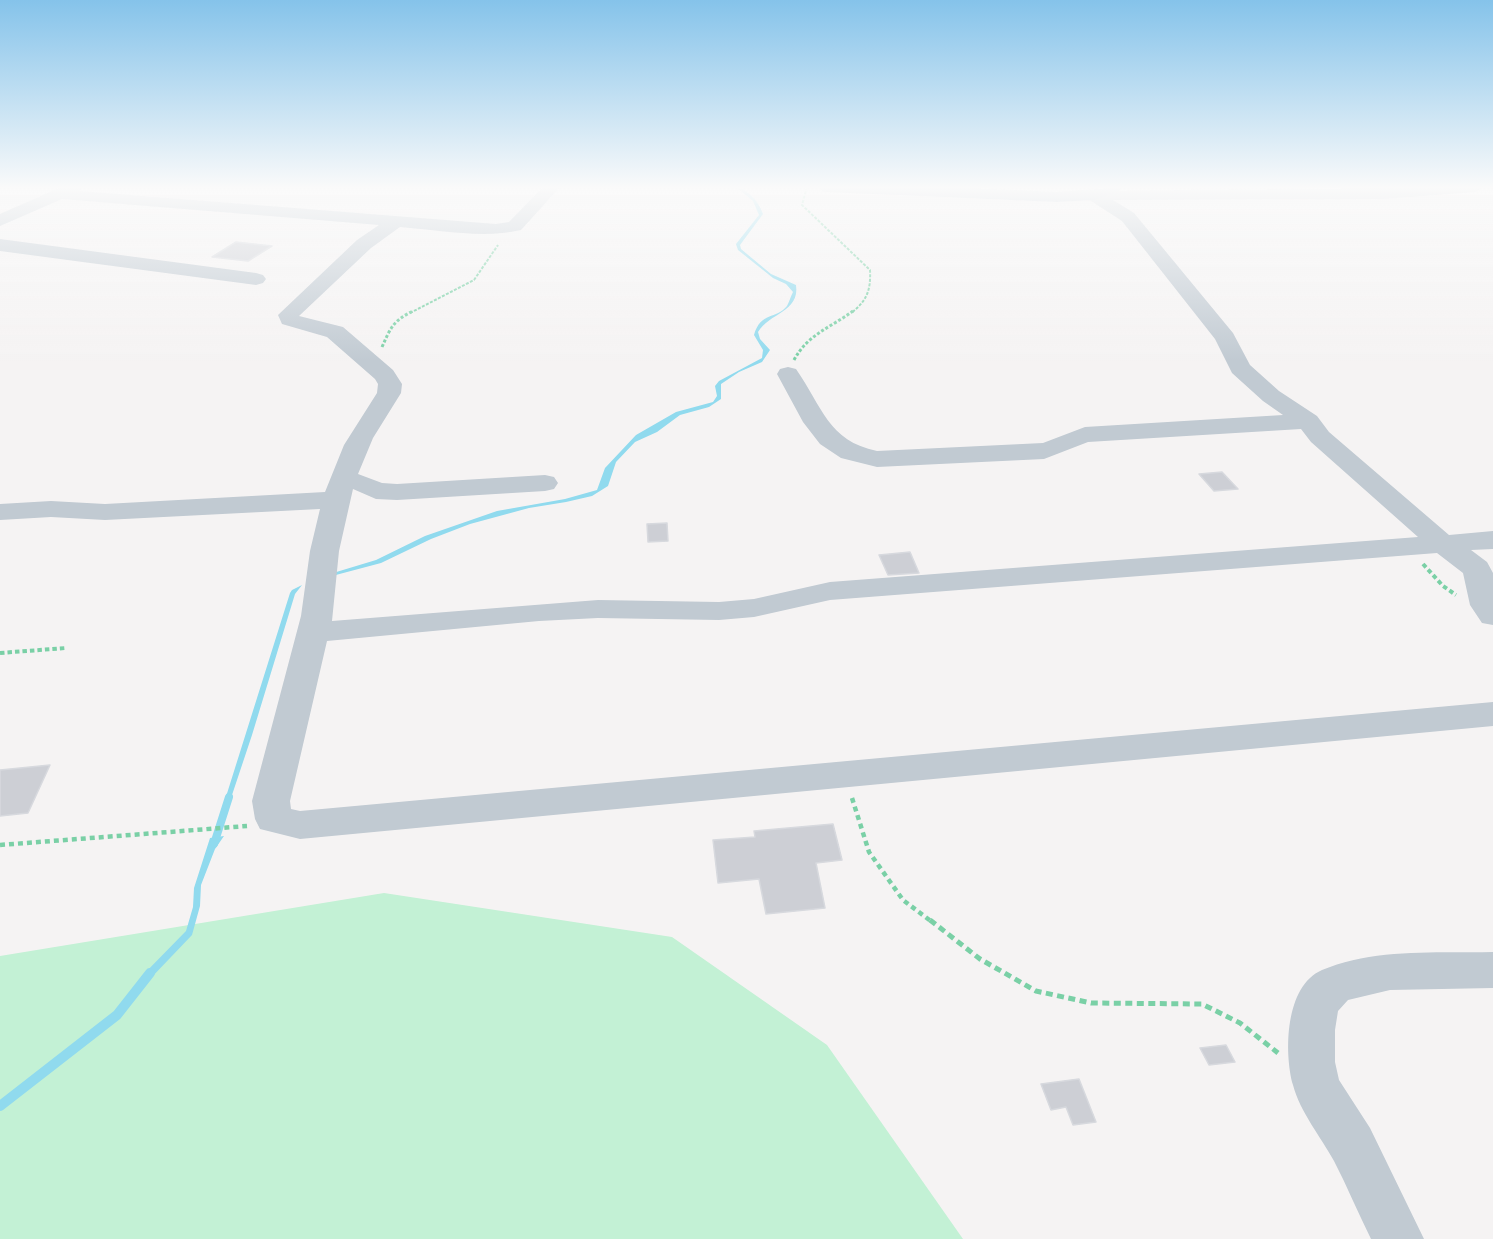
<!DOCTYPE html>
<html>
<head>
<meta charset="utf-8">
<style>
	body { margin:0 }
	canvas { display:block; background:#f5f3f3 }
</style>
</head>
<body>
<canvas width="1493" height="1239"></canvas>
<script>
const ctx = document.querySelector('canvas').getContext('2d');
ctx.lineJoin = 'round';
function fill(path, color) {
  ctx.fillStyle = color;
  ctx.fill(path, 'evenodd');
}
function stroke(path, color, width, dash) {
  ctx.strokeStyle = color;
  ctx.lineWidth = width;
  ctx.lineCap = dash ? 'butt' : 'round';
  ctx.setLineDash(dash || []);
  ctx.stroke(path);
}
fill(new Path2D(`
	M384,893L672,937L827,1045L963,1239H0V956Z`), '#c3f1d5');
fill(new Path2D(`
	M736,187C749,190 758,201 763,214L740,245L741,249L771,274L796,285C800,312 769,313 758,332L760,339L770,350L762,362L739,372L721,384V399L709,407L680,415L657,432L635,442L616,462L608,486L592,496L566,502L529,508L470,524L431,539L381,563L332,576L333,573L376,560L425,536L497,511L565,499L597,490L605,468L636,435L676,412L713,402L717,396L715,386L719,381L762,358L763,350L754,335C761,311 776,320 787,306C789,302 791,296 793,292L786,284L773,278L738,250L736,244L759,215L753,201Z
	M302,585L295,594L252,735L229,804L224,803L290,593L292,590Z
	M224,836L215,849L201,885L200,906L192,935L149,980L141,977L186,931L193,907L194,888L210,838Z`), '#90daee');
stroke(new Path2D(`
	M214,844L229,797`), '#90daee', 8);
stroke(new Path2D(`
	M0,1106L117,1015L150,973`), '#90daee', 10);
const building = new Path2D(`
	M236,242L272,246L248,261L212,257Z
	M1222,472L1238,489L1214,491L1199,474Z
	M667,523L668,541L648,542L647,524Z
	M910,552L919,573L888,575L879,555Z
	M50,765L28,813L0,816V770Z
	M833,824L842,860L816,863L825,908L766,914L759,879L718,883L713,840L755,837L754,831Z
	M1226,1045L1235,1062L1209,1065L1200,1048Z
	M1079,1079L1096,1122L1073,1125L1066,1107L1051,1110L1041,1084Z`);
fill(building, '#cdcfd5');
stroke(building, '#d7d9de', 1.5);
stroke(new Path2D(`
	M807,187L802,205L870,270C871,290 867,301 851,313
	M410,313L474,280L498,245`), '#7ad0a6', 2, [3, 1.5]);
stroke(new Path2D(`
	M382,347C391,327 393,321 413,311
	M794,360C808,334 830,328 853,311`), '#7ad0a6', 3, [3, 2]);
stroke(new Path2D(`
	M1423,564L1443,586L1456,595
	M0,653L66,648`), '#7ad0a6', 4, [4.5, 3]);
stroke(new Path2D(`
	M852,798L869,852L903,900L932,922
	M0,845L247,826`), '#7ad0a6', 4.5, [5, 4]);
stroke(new Path2D(`
	M930,920L980,959L1036,991L1091,1003L1202,1004L1240,1023L1278,1053`), '#7ad0a6', 5, [7, 4.5]);
fill(new Path2D(`
	M61,187H83L80,191L496,224L509,222L543,187H560L521,230C483,239 439,230 400,227L371,248L299,316L343,327L393,370L402,384L401,393L373,438L358,474L382,483L397,484L545,475L554,477L558,483L554,489L545,491L397,500L376,499L353,489L339,551L332,621L598,600L719,602L754,599L830,582L1418,537L1311,442L1301,429L1088,442L1044,459L877,467L841,458L820,444L803,422L777,374L780,369L788,367L796,369C822,406 828,441 877,451L1043,443L1085,427L1283,415L1263,401L1232,373L1215,339L1122,221L1088,199L1086,195L1088,191L1483,187L1475,192L1384,199L1113,200L1134,213L1233,333L1250,365L1279,391L1317,416L1329,432L1449,535L1493,531V549L1471,550L1487,562L1493,573V625L1482,623L1470,605L1463,573L1437,553L830,600L754,617L719,620L598,618L539,621L327,641L290,801L291,809L300,811L1493,702V726L300,839L260,829L255,819L252,801L301,616L310,551L320,509L105,520L51,517L0,520V504L51,501L105,504L325,492L344,445L377,393L378,384L375,379L327,337L282,324L278,315L357,240L379,225L62,199L0,226V214Z
	M0,239L256,273L263,275L266,279L263,283L256,285L0,251Z
	M1493,952V988L1390,990L1348,1000L1338,1011L1335,1030V1062L1339,1080L1370,1128L1424,1239H1371C1358,1213 1347,1186 1334,1161C1321,1137 1300,1112 1293,1085C1284,1052 1285,986 1322,970C1373,948 1439,953 1493,952Z`), '#c1cad2');
fill(new Path2D(`
	M819,187H950L1057,192L1122,187L1119,191L1094,200L1057,202L828,192L822,191Z`), '#b3c2d1');
const sky = ctx.createLinearGradient(0, 0, 0, 361);
sky.addColorStop(0, '#85c3ea');
sky.addColorStop(0.52, '#fafafa');
sky.addColorStop(1, '#fafafa00');
ctx.fillStyle = sky;
ctx.fillRect(0, 0, 1493, 361);
</script>
</body>
</html>
